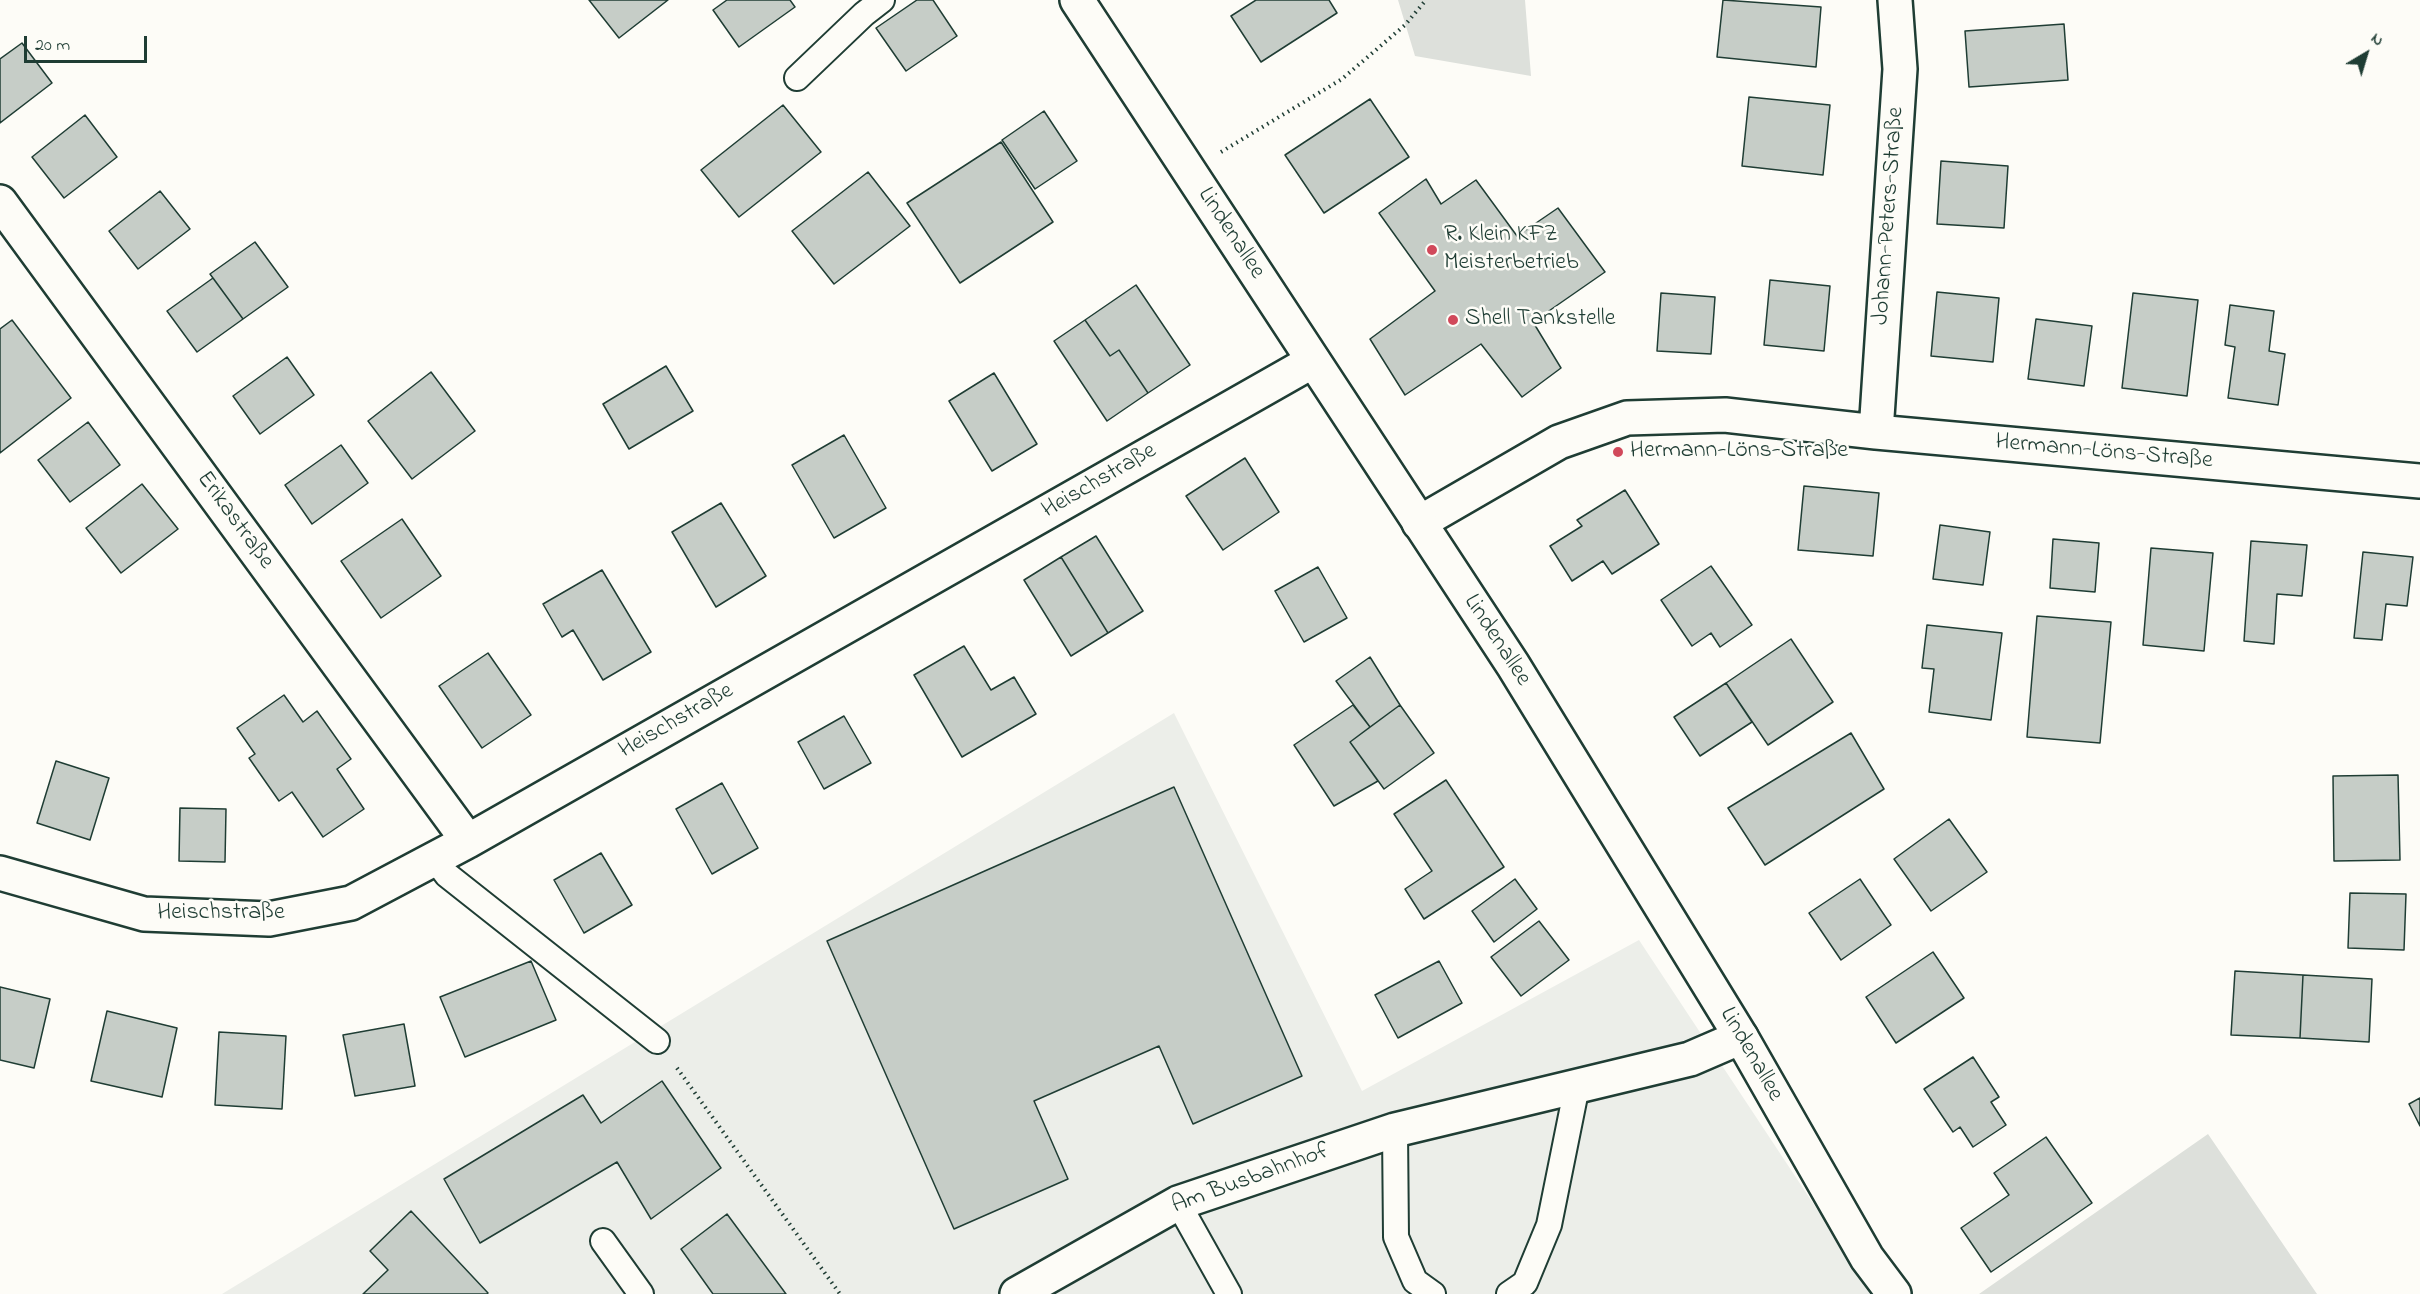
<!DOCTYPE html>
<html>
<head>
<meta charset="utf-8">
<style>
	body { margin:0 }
	#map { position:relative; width:2420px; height:1294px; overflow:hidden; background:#fdfcf7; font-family:"Indie Flower",sans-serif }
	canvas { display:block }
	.north { position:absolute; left:2336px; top:24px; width:60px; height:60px; -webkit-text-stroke:4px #fdfcf7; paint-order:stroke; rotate:38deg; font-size:16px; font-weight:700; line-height:24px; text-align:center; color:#1f3d34 }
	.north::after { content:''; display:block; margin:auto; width:21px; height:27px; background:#1f3d34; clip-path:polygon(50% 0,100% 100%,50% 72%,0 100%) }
	.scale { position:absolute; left:24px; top:36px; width:123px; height:27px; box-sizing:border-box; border:3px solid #1f3d34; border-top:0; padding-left:8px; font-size:18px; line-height:21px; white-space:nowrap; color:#1f3d34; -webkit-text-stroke:4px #fdfcf7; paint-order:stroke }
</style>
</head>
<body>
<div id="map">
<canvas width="2420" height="1294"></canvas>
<div class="north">N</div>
<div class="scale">20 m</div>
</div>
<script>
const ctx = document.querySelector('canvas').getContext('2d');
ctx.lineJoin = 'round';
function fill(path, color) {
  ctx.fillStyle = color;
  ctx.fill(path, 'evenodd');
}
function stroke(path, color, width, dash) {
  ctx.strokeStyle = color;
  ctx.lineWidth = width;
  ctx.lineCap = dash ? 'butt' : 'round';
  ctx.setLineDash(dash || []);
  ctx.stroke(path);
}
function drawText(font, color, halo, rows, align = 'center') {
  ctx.font = font + ' "Indie Flower",sans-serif';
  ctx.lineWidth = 5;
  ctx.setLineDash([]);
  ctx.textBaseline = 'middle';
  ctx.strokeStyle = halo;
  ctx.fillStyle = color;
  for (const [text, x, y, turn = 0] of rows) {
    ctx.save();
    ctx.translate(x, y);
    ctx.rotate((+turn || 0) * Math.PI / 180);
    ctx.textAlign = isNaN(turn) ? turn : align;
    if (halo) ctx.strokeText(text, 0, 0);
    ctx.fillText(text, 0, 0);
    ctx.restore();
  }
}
fill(new Path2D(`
	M1174,713L1362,1091L1639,940L1873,1294H222Z`), '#eceee9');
fill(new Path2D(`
	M1398,0H1525L1531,76L1415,56Z
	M2208,1134L2317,1294H1979Z`), '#dde0db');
const building = new Path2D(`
	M589,0H668L619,38Z
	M727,0H790L795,7L739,47L713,10Z
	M917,0H933L957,36L906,71L876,28Z
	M1256,0H1329L1337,13L1261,62L1231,16Z
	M1723,0L1821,7L1816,67L1717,57Z
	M2064,24L2068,80L1969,87L1965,31Z
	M22,43L52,83L0,123V59Z
	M1749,97L1830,105L1823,175L1742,166Z
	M1370,99L1409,157L1324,213L1285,155Z
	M783,105L821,152L739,217L701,170Z
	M1044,111L1077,161L1035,189L1002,140Z
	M85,115L117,157L64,198L32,157Z
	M1001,142L1053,222L960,283L907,203Z
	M1941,161L2008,166L2004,228L1937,224Z
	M868,172L910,226L834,284L792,231Z
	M1426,179L1441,204L1476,180L1517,236L1558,208L1605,272L1533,322L1561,368L1522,397L1481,344L1405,395L1370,339L1435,291L1379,213Z
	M160,191L190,229L138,269L109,231Z
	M255,242L288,287L243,319L210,274Z
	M213,278L243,319L197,352L167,311Z
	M1770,280L1830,286L1824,351L1764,345Z
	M1136,285L1190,365L1148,393L1119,350L1110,356L1085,320Z
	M1937,292L1999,298L1993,362L1931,356Z
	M1661,293L1715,297L1711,354L1657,351Z
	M2133,293L2198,300L2187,396L2122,388Z
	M2230,305L2274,311L2269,351L2285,354L2278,405L2228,398L2235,347L2225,345Z
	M2036,319L2092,326L2084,386L2028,379Z
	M12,320L71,398L0,453V329Z
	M1085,320L1110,356L1119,350L1148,393L1107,421L1054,341Z
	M287,357L314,395L260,434L233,396Z
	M666,366L693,411L629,449L603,404Z
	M431,372L475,431L412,479L368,421Z
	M994,373L1037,444L992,471L949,401Z
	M88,422L120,465L70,502L38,460Z
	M844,435L886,508L834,538L792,465Z
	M341,445L368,483L312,524L285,485Z
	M1245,458L1279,512L1223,550L1186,496Z
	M142,484L178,529L121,573L86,528Z
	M1804,486L1879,493L1873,556L1798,550Z
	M1625,490L1659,544L1612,574L1603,561L1572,581L1550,546L1582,526L1577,520Z
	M721,503L766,576L716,607L672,532Z
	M402,519L441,576L381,618L341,561Z
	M1940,525L1990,532L1983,585L1933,579Z
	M1096,536L1143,611L1108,633L1061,557Z
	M2053,539L2099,543L2095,592L2050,588Z
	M2251,541L2307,545L2302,596L2277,594L2274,644L2244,641Z
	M2151,548L2213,553L2204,651L2143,645Z
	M2363,552L2413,557L2407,606L2386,604L2382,640L2354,638Z
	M1061,557L1108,633L1071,656L1024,580Z
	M1711,566L1752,625L1720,647L1711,633L1692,646L1661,600Z
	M1318,567L1347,618L1304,642L1275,591Z
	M602,570L651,652L603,680L573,630L562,637L543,604Z
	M2037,616L2111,622L2100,743L2027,737Z
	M1927,625L2002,633L1991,720L1929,712L1934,669L1922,668Z
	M1791,639L1833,702L1768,745L1726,683Z
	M964,646L991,690L1014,677L1036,714L962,757L914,675Z
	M488,653L531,715L482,748L439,686Z
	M1370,657L1400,705L1370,727L1336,681Z
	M1726,683L1752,722L1700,756L1674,717Z
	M284,695L303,722L317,711L351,759L337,769L364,809L323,837L292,792L279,801L249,758L255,754L237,728Z
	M1353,705L1370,727L1350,742L1378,781L1334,806L1294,745Z
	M1400,705L1434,753L1384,789L1350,742Z
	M844,716L871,763L824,789L798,742Z
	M1851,733L1884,789L1765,865L1728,808Z
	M56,761L109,778L90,840L37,823Z
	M2398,775L2400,860L2334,861L2333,776Z
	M1446,780L1504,867L1424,919L1405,889L1432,871L1394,814Z
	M722,783L758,848L712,874L676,809Z
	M1174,787L1302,1076L1193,1124L1159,1046L1034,1101L1068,1179L954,1229L827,941Z
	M180,808L226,809L225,862L179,861Z
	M1949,819L1987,872L1931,911L1894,859Z
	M601,853L632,905L584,933L554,880Z
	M1515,879L1537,909L1494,942L1472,911Z
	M1860,879L1891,925L1841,960L1809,913Z
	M2350,893L2406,894L2404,950L2348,948Z
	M1539,921L1569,960L1521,996L1491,957Z
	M1933,952L1964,998L1896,1043L1866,997Z
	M531,961L556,1020L465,1057L440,997Z
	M1439,961L1462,1003L1398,1038L1375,995Z
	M2235,971L2303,975L2300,1038L2231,1035Z
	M2303,975L2372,979L2369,1042L2300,1038Z
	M0,987L50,999L34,1068L0,1060Z
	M107,1011L177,1028L162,1097L91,1081Z
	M404,1024L415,1086L355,1096L343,1035Z
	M219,1032L286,1036L282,1109L215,1105Z
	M1973,1057L1999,1097L1991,1102L2006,1125L1973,1147L1960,1127L1953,1132L1924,1089Z
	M662,1081L721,1168L651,1219L617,1162L480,1243L444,1179L583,1095L601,1123Z
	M2420,1098V1126L2409,1104Z
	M2046,1137L2092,1203L1991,1272L1961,1228L2009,1195L1994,1173Z
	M411,1211L488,1293L487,1294H363L388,1270L370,1251Z
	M727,1214L786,1294H713L681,1249Z`);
fill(building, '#c6cdc7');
stroke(building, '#1f3d34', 1.5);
const service = new Path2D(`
	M797,78L864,14L882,0
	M435,859L447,875L657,1041
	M1395,1130L1396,1237L1415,1281L1433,1294
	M1178,1203L1229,1294
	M603,1241L641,1294
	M1509,1294L1525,1283L1549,1225L1577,1086`);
const minor = new Path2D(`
	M0,202L468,841
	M1876,432L1900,69L1895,0
	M1419,523L1559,442L1627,418L1725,415L1876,432L2420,481
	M0,873L144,914L269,919L351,903L468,841L1313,361
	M1017,1294L1178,1203L1395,1130L1690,1059L1741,1037`);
const tertiary = new Path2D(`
	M1077,0L1513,665L1741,1037L1867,1258L1894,1294`);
stroke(service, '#1f3d34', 28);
stroke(minor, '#1f3d34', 38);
stroke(tertiary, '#1f3d34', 38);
stroke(new Path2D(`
	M1221,152L1342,79L1405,25L1426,0
	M677,1068L840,1294`), '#1f3d34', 4, [1.5, 4.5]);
stroke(service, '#fdfcf7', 24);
stroke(minor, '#fdfcf7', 33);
stroke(tertiary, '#fdfcf7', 33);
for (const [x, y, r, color] of [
	[1432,250,6,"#d1495b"],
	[1453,320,6,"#d1495b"],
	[1618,452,6,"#d1495b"]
]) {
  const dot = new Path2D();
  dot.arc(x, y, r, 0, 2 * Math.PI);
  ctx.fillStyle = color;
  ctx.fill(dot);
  stroke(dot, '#fdfcf7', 2);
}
drawText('24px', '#1f3d34', '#fdfcf7', [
	["Johann-Peters-Straße",1890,216,-86],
	["Lindenallee",1230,234,57],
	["Hermann-Löns-Straße",2104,453,5],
	["Heischstraße",1100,482,-30],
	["Erikastraße",234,521,54],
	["Lindenallee",1496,641,57],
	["Heischstraße",677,722,-30],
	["Heischstraße",221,914],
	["Lindenallee",1750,1055,60],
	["Am Busbahnhof",1251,1180,-20]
]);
drawText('24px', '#1f3d34', '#fdfcf7', [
	["R. Klein KFZ",1444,236],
	["Meisterbetrieb",1444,264],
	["Shell Tankstelle",1465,320],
	["Hermann-Löns-Straße",1630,452]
], 'left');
</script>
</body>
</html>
